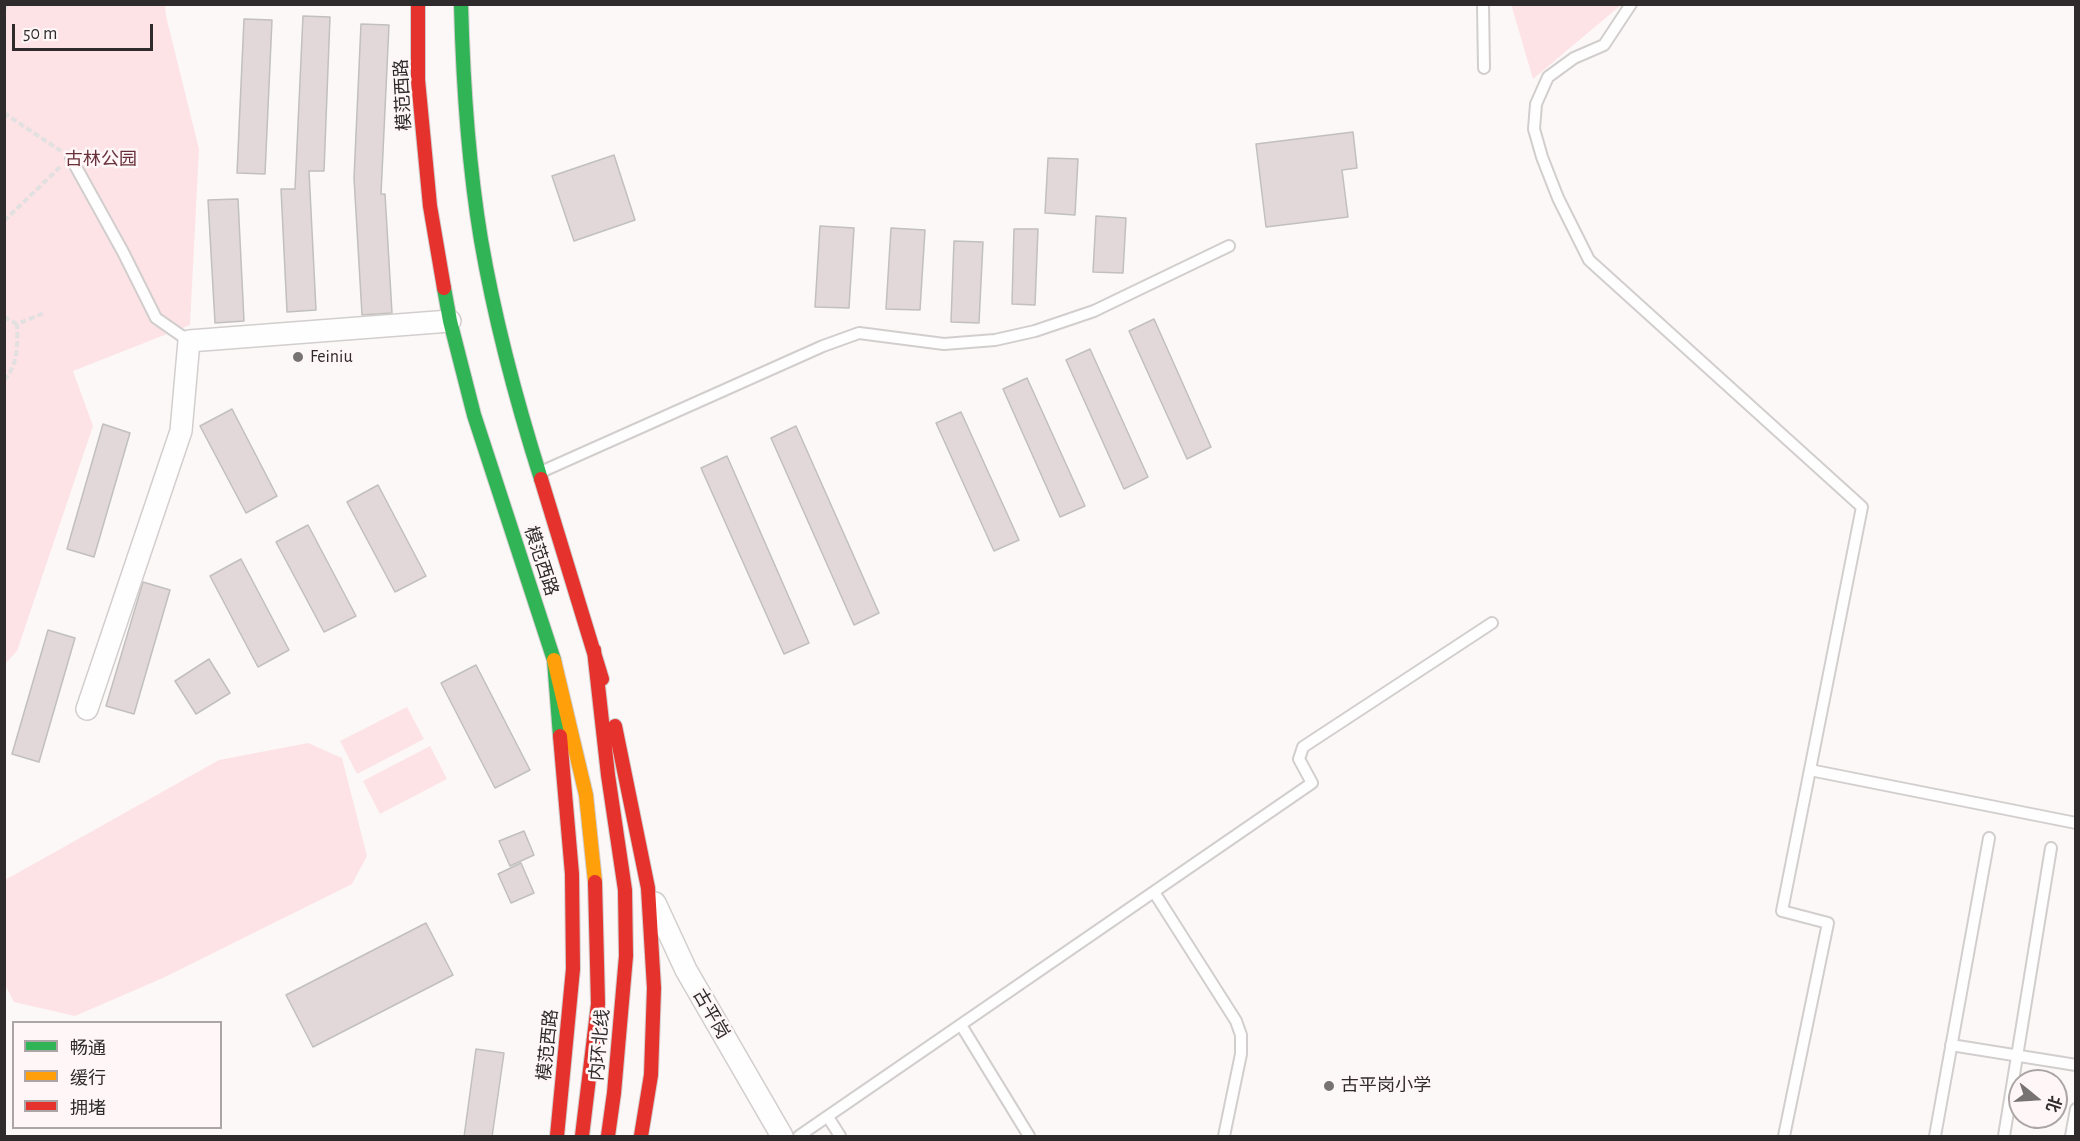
<!DOCTYPE html>
<html>
<head>
<meta charset="utf-8">
<style>
	body { margin:0 }
	#map { position:relative; width:2080px; height:1141px; overflow:hidden; background:#fcf8f8; font-family:"Alegreya Sans","Noto Sans SC",sans-serif }
	canvas { display:block }
	.frame { position:absolute; inset:0; border:6px solid #2f2b2c; pointer-events:none }
	.legend { position:absolute; left:12px; top:1021px; width:210px; height:108px; box-sizing:border-box; background:#fef6f7; border:2px solid #aba5a6; margin:0; padding:8px 10px; list-style:none; font-size:18px; color:#2f2b2c }
	.legend li { display:flex; align-items:center; gap:12px; height:30px }
	.legend b { width:30px; border:2px solid #aba5a6 }
	.north { position:absolute; left:2008px; top:1069px; width:60px; height:60px; box-sizing:border-box; background:#fef6f7; border:2px solid #aba5a6; border-radius:50%; rotate:108deg; font-size:16px; font-weight:700; line-height:24px; text-align:center; color:#2f2b2c }
	.north::after { content:''; display:block; margin:auto; width:21px; height:27px; background:#777373; clip-path:polygon(50% 0,100% 100%,50% 72%,0 100%) }
	.scale { position:absolute; left:12px; top:24px; width:141px; height:27px; box-sizing:border-box; border:3px solid #2f2b2c; border-top:0; padding-left:8px; font-size:18px; line-height:21px; white-space:nowrap; color:#2f2b2c; -webkit-text-stroke:4px #fef6f7; paint-order:stroke }
</style>
</head>
<body>
<div id="map">
<canvas width="2080" height="1141"></canvas>
<div class="frame"></div>
<ul class="legend">
<li><b style="height:8px;background:#30b455"></b>畅通</li>
<li><b style="height:8px;background:#ff9f0a"></b>缓行</li>
<li><b style="height:8px;background:#e5322d"></b>拥堵</li>
</ul>
<div class="north">北</div>
<div class="scale">50 m</div>
</div>
<script>
const ctx = document.querySelector('canvas').getContext('2d');
ctx.lineJoin = 'round';
function fill(path, color) {
  ctx.fillStyle = color;
  ctx.fill(path, 'evenodd');
}
function stroke(path, color, width, dash) {
  ctx.strokeStyle = color;
  ctx.lineWidth = width;
  ctx.lineCap = dash ? 'butt' : 'round';
  ctx.setLineDash(dash || []);
  ctx.stroke(path);
}
function drawText(font, color, halo, rows, align = 'center') {
  ctx.font = font + ' "Alegreya Sans","Noto Sans SC",sans-serif';
  ctx.lineWidth = 5;
  ctx.setLineDash([]);
  ctx.textBaseline = 'middle';
  ctx.strokeStyle = halo;
  ctx.fillStyle = color;
  for (const [text, x, y, turn = 0] of rows) {
    ctx.save();
    ctx.translate(x, y);
    ctx.rotate((+turn || 0) * Math.PI / 180);
    ctx.textAlign = isNaN(turn) ? turn : align;
    if (halo) ctx.strokeText(text, 0, 0);
    ctx.fillText(text, 0, 0);
    ctx.restore();
  }
}
fill(new Path2D(`
	M1511,4H1621V5L1533,79Z
	M5,5H165L166,16L199,149L190,325L73,371L93,426L17,651L5,664Z
	M407,707L424,739L357,774L340,741Z
	M308,743L342,758L367,856L352,884L163,978L75,1016L14,1002L5,985V880L219,760Z
	M430,746L447,779L380,814L363,781Z`), '#fde3e6');
const building = new Path2D(`
	M303,16L330,17L324,171H309L316,310L287,312L281,189H295Z
	M244,19L272,20L265,174L237,173Z
	M361,24L389,25L381,194H385L392,313L362,315L354,178Z
	M1353,132L1357,168L1342,170L1348,217L1266,227L1256,144Z
	M614,155L635,220L574,241L552,176Z
	M1048,158L1078,159L1075,215L1045,213Z
	M238,199L244,321L215,323L208,200Z
	M1096,216L1126,218L1123,273L1093,272Z
	M820,226L854,228L849,308L815,307Z
	M891,228L925,230L920,310L886,309Z
	M1014,229H1038L1035,305L1012,304Z
	M954,241L983,242L979,323L951,322Z
	M1154,319L1211,447L1187,459L1129,331Z
	M1090,349L1148,477L1124,489L1066,360Z
	M1027,378L1085,506L1060,517L1003,389Z
	M232,409L277,496L246,513L200,426Z
	M961,412L1019,540L994,551L936,423Z
	M103,424L130,433L94,557L67,549Z
	M796,426L879,613L854,625L771,438Z
	M727,456L809,643L784,654L701,468Z
	M378,485L426,576L395,592L347,502Z
	M308,525L356,616L324,632L276,542Z
	M241,559L289,650L258,667L210,576Z
	M143,582L170,590L134,714L106,706Z
	M48,630L75,638L39,762L12,754Z
	M209,659L230,693L196,714L175,681Z
	M476,665L530,770L495,788L441,683Z
	M524,831L534,855L510,866L499,841Z
	M521,863L534,893L511,903L498,874Z
	M426,923L453,975L313,1047L286,995Z
	M476,1049L504,1053L492,1137H464Z`);
fill(building, '#e2d8d9');
stroke(building, '#c2bfbf', 1.5);
const lane = new Path2D(`
	M1483,4L1484,68
	M1631,4L1604,45L1574,58L1548,77L1536,104L1534,129L1542,157L1558,198L1589,260L1862,507L1782,911L1828,923L1784,1136
	M71,158L123,252L156,318L189,341
	M543,471L823,346L859,333L944,344L995,340L1035,331L1094,311L1229,246
	M1810,770L2076,823
	M1154,892L1236,1021L1241,1035V1054L1224,1136
	M961,1025L1029,1136
	M1951,1045L2076,1065
	M828,1117L840,1136
	M799,1136L1312,783L1299,759L1303,747L1492,623
	M1935,1136L1989,838
	M2004,1136L2051,848
	M2071,1136L2076,1109`);
const street = new Path2D(`
	M87,709L181,431L189,341L450,321
	M655,903L686,970L782,1136`);
const fast = new Path2D(`
	M461,4C463,83 468,162 481,240C495,321 516,400 541,479
	M444,288L450,321L474,415L554,660L560,736`);
const slow = new Path2D(`
	M554,660L586,795L595,882`);
const jam = new Path2D(`
	M418,4V80L430,206L444,288
	M541,479L602,679
	M594,650L608,775L625,890L626,956L614,1093L608,1136
	M615,726L648,888L654,988L651,1075L641,1136
	M557,1136L573,969L572,874L560,736
	M582,1136L598,1004L595,882`);
stroke(lane, '#d2cece', 14);
stroke(street, '#d2cece', 24);
stroke(fast, '#d2cece', 16);
stroke(slow, '#d2cece', 16);
stroke(jam, '#d2cece', 16);
stroke(new Path2D(`
	M4,10L7,4
	M4,113L61,151
	M4,221L60,167
	M4,317L17,324
	M4,380C18,366 18,343 17,324L44,313`), '#e2e0e0', 4, [6, 3]);
stroke(lane, '#fffefe', 10);
stroke(street, '#fffefe', 21);
stroke(fast, '#30b455', 14);
stroke(slow, '#ff9f0a', 14);
stroke(jam, '#e5322d', 14);
for (const [x, y, r, color] of [
	[298,357,6,"#777373"],
	[1329,1086,6,"#777373"]
]) {
  const dot = new Path2D();
  dot.arc(x, y, r, 0, 2 * Math.PI);
  ctx.fillStyle = color;
  ctx.fill(dot);
  stroke(dot, '#fef6f7', 2);
}
drawText('18px', '#2f2b2c', '#fef6f7', [
	["模范西路",403,95,-93],
	["模范西路",541,561,72],
	["古平岗",711,1014,60],
	["模范西路",548,1045,-84],
	["内环北线",600,1045,-85]
]);
drawText('18px', '#68303a', '#fef6f7', [
	["古林公园",101,160]
]);
drawText('18px', '#2f2b2c', '#fef6f7', [
	["Feiniu",310,357],
	["古平岗小学",1341,1086]
], 'left');
</script>
</body>
</html>
